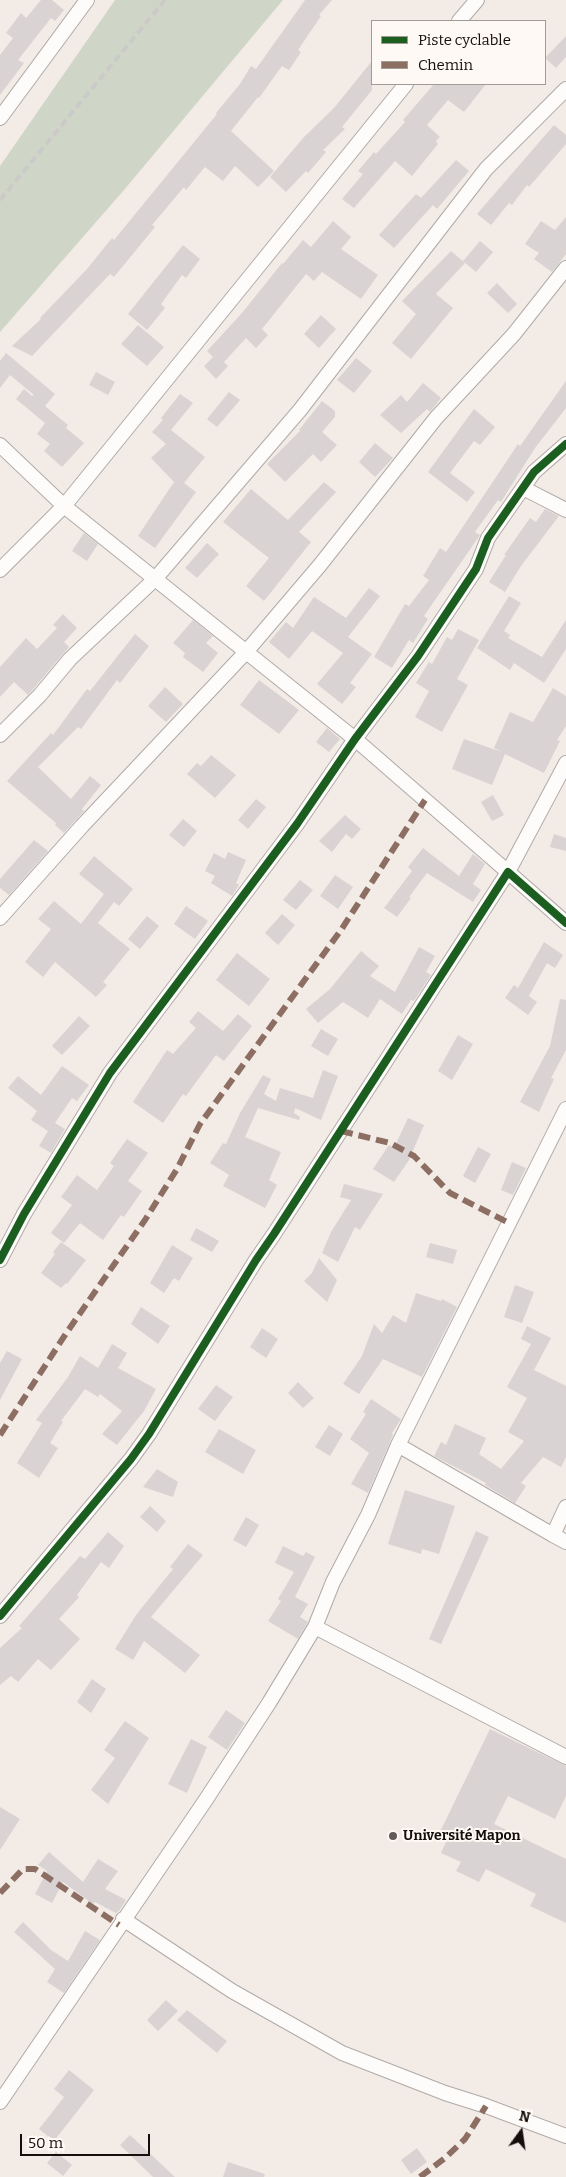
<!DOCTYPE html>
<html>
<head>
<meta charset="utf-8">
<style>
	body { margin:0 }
	#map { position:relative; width:566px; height:2177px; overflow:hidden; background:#f3ebe6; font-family:Bitter,serif }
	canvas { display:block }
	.legend { position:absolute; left:371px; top:20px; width:175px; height:65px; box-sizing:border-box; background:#fff9f5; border:1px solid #a19b98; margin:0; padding:6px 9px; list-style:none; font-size:15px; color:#140f0c }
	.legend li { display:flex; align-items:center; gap:10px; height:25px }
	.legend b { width:25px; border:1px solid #a19b98 }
	.north { position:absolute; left:496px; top:2107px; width:50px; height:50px; -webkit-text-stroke:4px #fff9f5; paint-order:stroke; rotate:14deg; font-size:14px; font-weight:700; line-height:20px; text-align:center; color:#140f0c }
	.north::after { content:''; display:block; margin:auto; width:18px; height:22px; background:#140f0c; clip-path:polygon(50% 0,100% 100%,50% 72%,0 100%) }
	.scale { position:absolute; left:20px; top:2134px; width:130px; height:22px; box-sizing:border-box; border:2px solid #140f0c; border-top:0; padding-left:6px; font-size:15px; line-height:18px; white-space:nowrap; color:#140f0c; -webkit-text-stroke:4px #fff9f5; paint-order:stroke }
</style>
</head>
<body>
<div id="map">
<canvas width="566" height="2177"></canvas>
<ul class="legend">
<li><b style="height:6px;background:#1b5e20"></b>Piste cyclable</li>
<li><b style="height:6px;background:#8d6e63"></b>Chemin</li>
</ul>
<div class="north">N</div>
<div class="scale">50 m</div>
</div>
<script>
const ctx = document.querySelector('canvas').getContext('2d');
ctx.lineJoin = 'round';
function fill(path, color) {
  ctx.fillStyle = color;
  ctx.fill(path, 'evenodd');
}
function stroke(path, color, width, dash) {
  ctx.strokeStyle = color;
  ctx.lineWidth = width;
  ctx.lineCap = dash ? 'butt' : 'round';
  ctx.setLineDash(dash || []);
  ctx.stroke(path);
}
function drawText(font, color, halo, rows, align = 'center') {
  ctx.font = font + ' Bitter,serif';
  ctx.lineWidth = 4;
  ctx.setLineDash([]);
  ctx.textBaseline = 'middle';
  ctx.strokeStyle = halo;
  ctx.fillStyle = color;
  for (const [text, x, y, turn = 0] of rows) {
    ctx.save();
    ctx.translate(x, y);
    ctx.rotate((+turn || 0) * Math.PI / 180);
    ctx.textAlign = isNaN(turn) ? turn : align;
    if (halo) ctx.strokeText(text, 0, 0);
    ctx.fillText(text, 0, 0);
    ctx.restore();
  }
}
fill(new Path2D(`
	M115,0H283L124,190L0,332V166Z`), '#d0d6c7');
fill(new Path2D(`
	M41,0H52L64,10L55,21L51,18L18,60L24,63L0,95V55L13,38L6,33L21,13L26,18Z
	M305,0H332L319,15L321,16L298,50L301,52L289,70L282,66L259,98L258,97L231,131L274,171L258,187L235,166L223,181L205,167L186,190L184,187L152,225L155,227L114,277L110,274L32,356L12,346L41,319L40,318L87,269L112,238L114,240L217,114L216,113L240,84L251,66L256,69Z
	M566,36V57L556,68L545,58Z
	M372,61V90L342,127L345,129L323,150L326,152L308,173L306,171L286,192L270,177L304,137L334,108Z
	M434,84H486L464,112L448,100L427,125L440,137L436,141L438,144L412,176L395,161L354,208L342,199L363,174L358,171L374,152L376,154L405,122L403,120Z
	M554,125L566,135V144L529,187L527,185L512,205L509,203L491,225L477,214Z
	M456,160L469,171L437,209L433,205L394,248L379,235L416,194L421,198Z
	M566,217V254L552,272L534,259L539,253L525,244L541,221L555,230Z
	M333,221L351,237L341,249L378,275L361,299L322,272L314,281L306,274L262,329L268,335L256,348L246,338L224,362L228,366L216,379L204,366L213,357L207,351L242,313L282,263L283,264L303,240L311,247Z
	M480,241L493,252L476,272L463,261Z
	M183,245L200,259L186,278L182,275L161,304L165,308L147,330L128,314Z
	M451,251L465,263L436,294L453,308L411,359L392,343L416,314L402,301Z
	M497,283L517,304L508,313L487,293Z
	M321,315L336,329L319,348L304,334Z
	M138,325L164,347L147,366L121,344Z
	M6,353L55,394L45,406L68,425L66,428L84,443L62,467L44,451L50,444L37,434L45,423L16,399L24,389L32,396L34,395L10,375L0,388V361Z
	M356,358L372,371L354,393L337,380Z
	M96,372L115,382L108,395L89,385Z
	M566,381V408L535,448L501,502L498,500L475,532L480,535L424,616L428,619L413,643L409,640L392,668L374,657L405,604L409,606L429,580L423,576L440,548L446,552L518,444L520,446Z
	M423,383L441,398L430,412L427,409L401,433L380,415L401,395L407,402Z
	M229,392L240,400L217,427L207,419Z
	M180,394L193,403L171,430L205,457L184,483L196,492L155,548L138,536L174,482L151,458L166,444L152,432L163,420L161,418Z
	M322,401L335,411V417L322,432L337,445L321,462L313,454L285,482L267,464L300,431L299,430Z
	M474,409L495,427L480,445L474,441L450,473L475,492L467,502L428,472Z
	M375,443L393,458L375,477L359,462Z
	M324,482L336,492L299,532L311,542L264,601L246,586L269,558L223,522L251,489L288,520Z
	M545,509L559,516L521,566L505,592L489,582L506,555H504L530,518L536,522Z
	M84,533L98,544L87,561L72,551Z
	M207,543L219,554L197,578L185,568Z
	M369,588L380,596L348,637L372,654L350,683L356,687L342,704L317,684L343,653L312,631L289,659L269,642L286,622L293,628L314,597L346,618Z
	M509,596L521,603L504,631L510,635L508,638L542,657L566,620V649L544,683L514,663L510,670L477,648Z
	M63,614L77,628L64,642L69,647L28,695L14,682L0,697V667L26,638L37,649L57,628L53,625Z
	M193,620L213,636L206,643L218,653L203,672L183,657L185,653L173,643Z
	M458,629L479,640L457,679L468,685L442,732L415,717L429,691L416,683L429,662L432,664L447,637L452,640Z
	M135,634L149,646L120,683L117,680L81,729L78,727L38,767L71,799L90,776L101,785L82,809L84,811L64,833L55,825L56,823L7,781L51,733L53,735L87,689L90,691Z
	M259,680L299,710L279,734L240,705Z
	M165,687L183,704L166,722L148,706Z
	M553,688L566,696V726L557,740L560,741L544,773L505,754L492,785L452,769L464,739L502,752L494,748L510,712L533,722Z
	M327,728L340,739L329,752L316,742Z
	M211,755L236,775L215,798L187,774L197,763L201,766Z
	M493,795L504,815L492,821L481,802Z
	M256,799L266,807L248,829L238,820Z
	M345,815L361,829L352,839L346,834L332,852L319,841Z
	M183,819L197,831L184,847L169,835Z
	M554,834L566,838V851L550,847Z
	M34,840L48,851L9,895L0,888V879Z
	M423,848L459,876L473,854L485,864L473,884L481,890L473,902L427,873L409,897L411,898L397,917L384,908L412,871L408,867Z
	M228,852L246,860L236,883L239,885L232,896L211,883L215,876L205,871L214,853L225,859Z
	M94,856L133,889L119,906L114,902L98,923L130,949L103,982L107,985L96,997L55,962L43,977L25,962L51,929L38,919L54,901L81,924L104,894L79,874Z
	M335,875L353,887L338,909L320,896Z
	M300,880L313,890L296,910L283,900Z
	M186,906L208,921L195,939L174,924Z
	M282,914L295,925L278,945L265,933Z
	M147,916L159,926L140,949L128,939Z
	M544,942L563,955L555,968L547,963L529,996L537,1002L528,1015L505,998L514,985L518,988Z
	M419,947L435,956L426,972L431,975L414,1001L411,1000L402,1014L380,999L368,1018L343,1002L318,1023L306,1009L330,989L361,951L379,966L370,976L395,992Z
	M237,953L270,979L249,1006L216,980Z
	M560,999L566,1000V1050L551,1078L554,1079L539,1112L520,1102L550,1046Z
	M198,1011L223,1031L238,1014L252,1026L224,1061L216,1055L186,1096L183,1094L163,1123L133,1102L167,1050L173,1054L196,1028L189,1022Z
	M79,1016L90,1026L62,1055L52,1046Z
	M321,1029L338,1039L328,1056L311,1046Z
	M458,1035L473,1044L452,1080L438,1071Z
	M62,1066L89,1085L77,1101L72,1098L55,1123L65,1129L51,1153L39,1146L48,1131L31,1120L37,1111L8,1088L18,1076L41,1095Z
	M323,1070L338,1076L321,1120L295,1108L294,1113L300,1117L299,1120L258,1108L245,1137L281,1152L269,1180L277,1185L265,1208L223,1186L229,1175L210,1163L223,1143L226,1144L240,1113L263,1075L271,1079L264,1094L276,1101L280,1088L313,1098Z
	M408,1118L424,1125L409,1160L394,1182L373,1169L389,1145L394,1148Z
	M127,1139L148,1153L128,1181L142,1191L124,1217L121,1215L103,1240L80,1223L64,1243L51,1233L72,1205L61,1197L77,1175L97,1190L114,1166L110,1163Z
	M478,1147L491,1154L475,1183L463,1176Z
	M512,1162L526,1168L513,1195L501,1190Z
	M344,1184L383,1194L360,1230L355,1227L338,1262L322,1253L331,1232L351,1200L340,1197Z
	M196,1228L219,1241L212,1252L190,1240Z
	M61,1242L86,1260L67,1284L66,1283L61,1288L41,1273L55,1254L53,1252Z
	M430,1243L457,1250L453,1264L426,1257Z
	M172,1245L193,1258L179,1281L174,1278L164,1293L150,1283Z
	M319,1258L337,1280L327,1302L304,1281L312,1273Z
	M515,1285L534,1292L522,1323L504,1317Z
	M416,1293L441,1301L442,1299L457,1307L422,1377L383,1359L359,1394L343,1384L362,1356L374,1324L382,1333L393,1315L406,1323Z
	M141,1307L170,1326L158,1344L131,1324Z
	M527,1326L551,1338L534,1370L566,1386V1457L561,1467L543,1457L521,1483L526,1486L515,1503L485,1485L486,1483L434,1456L441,1442L446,1445L455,1424L486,1438L479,1454L501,1469L524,1441L508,1432L527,1398L507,1387L531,1344L521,1339Z
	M262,1328L278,1339L266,1358L250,1347Z
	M112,1344L127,1353L118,1368L156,1389L144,1411L117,1445L102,1434L122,1411L100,1394L98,1397L85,1389L61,1421L63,1422L50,1443L58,1448L39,1478L17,1463L42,1423L36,1420L68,1377L80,1356L98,1368Z
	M7,1351L22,1359L0,1400V1363Z
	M298,1382L314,1398L303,1408L288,1393Z
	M216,1385L233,1397L215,1421L198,1409Z
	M371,1399L401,1419L392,1433L393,1435L368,1493L351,1484L369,1453L350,1439L366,1414L363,1412Z
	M329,1425L343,1434L330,1456L315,1447Z
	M219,1429L256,1450L243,1474L205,1452Z
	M157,1469L178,1482L173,1497L143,1487Z
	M405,1490L455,1506L439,1554L422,1549L421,1554L388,1544Z
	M150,1506L166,1521L157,1532L140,1517Z
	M246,1517L259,1525L246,1547L233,1540Z
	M476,1531L489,1537L441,1644L429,1639Z
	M108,1532L124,1546L109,1568L101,1562L77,1595L79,1597L59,1619L80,1639L51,1670L38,1659L18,1682L11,1676L0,1685V1648L22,1628L19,1626L80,1556L85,1559Z
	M188,1544L203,1555L151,1617L200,1655L185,1673L144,1641L133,1660L115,1649L136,1615L173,1569L170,1567Z
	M283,1546L303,1556L306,1552L315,1557L295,1597L308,1604L300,1617L308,1622L298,1639L268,1621L281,1601L278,1599L294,1572L275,1563Z
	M92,1679L106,1689L91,1713L77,1702Z
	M226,1710L245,1723L227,1750L208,1737Z
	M125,1721L149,1738L108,1804L91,1790L115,1758L104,1750Z
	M490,1729L566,1766V1796L555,1819L508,1796L494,1824L566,1859V1923L530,1906L536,1894L486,1869L479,1882L456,1871L461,1862L441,1853L446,1842L437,1838Z
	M191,1739L207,1747L187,1793L168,1784Z
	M0,1807L20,1819L0,1850Z
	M49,1852L83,1882L98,1859L118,1871L105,1889L126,1900L119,1911L116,1913L95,1902L93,1904L63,1882L52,1903L35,1894L47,1871L38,1865Z
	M23,1922L51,1950L68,1961L85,1931L100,1940L64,1993L47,1982L55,1969L14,1932Z
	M166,2000L178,2011L158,2031L147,2020Z
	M187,2010L227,2041L217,2053L177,2020Z
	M69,2070L94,2090L54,2141L39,2129L64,2097L54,2089Z
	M130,2135L175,2177H153L120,2145Z
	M417,2148L427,2162L411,2174L401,2160Z
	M56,2152L72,2165L63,2176L47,2163Z
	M228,2162L265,2174L264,2177H223Z`), '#d9d3d3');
const street = new Path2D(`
	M459,21L477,0
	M0,118L87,0
	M0,445L64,506L355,739L508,872L566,763
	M523,488L566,510
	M0,570L64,506L406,84
	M0,735L40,695L70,659L155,579L300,410L486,169L566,89
	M0,918L82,826L246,652L320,565L436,418L514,334L566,268
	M566,1109L398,1445L553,1535L566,1507
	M0,1260L24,1214L110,1073L297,824L355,739L418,656L476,569L488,538L534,472L566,444
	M553,1535L566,1542
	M0,1616L131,1459L149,1434L256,1260L274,1234L508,872L566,923
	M315,1627L566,1757
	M123,1919L232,1991L342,2053L445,2093L486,2106L566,2136
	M0,2102L205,1801L269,1703L315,1627L333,1582L368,1515L398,1445`);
stroke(street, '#b0aaa7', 16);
stroke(street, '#fdfcfb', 14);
stroke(new Path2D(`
	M0,200L165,0`), '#cccac9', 4, [8, 4]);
stroke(new Path2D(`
	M341,1131L390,1143L414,1156L450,1193L509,1223
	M0,1435L67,1332L145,1220L177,1169L200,1124L341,930L425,800
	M0,1893L23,1869H35L119,1925
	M420,2177L445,2158L465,2139L486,2106`), '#8d6e63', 6, [12, 6]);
stroke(new Path2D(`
	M0,1260L24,1214L110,1073L297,824L355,739L418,656L476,569L488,538L534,472L566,444
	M0,1616L131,1459L149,1434L256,1260L274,1234L508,872L566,923`), '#1b5e20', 8);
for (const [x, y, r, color] of [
	[393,1836,5,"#625c58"]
]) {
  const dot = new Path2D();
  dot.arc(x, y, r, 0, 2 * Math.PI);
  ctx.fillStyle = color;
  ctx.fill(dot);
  stroke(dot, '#fff9f5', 2);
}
drawText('bold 14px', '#140f0c', '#fff9f5', [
	["Université Mapon",403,1836]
], 'left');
</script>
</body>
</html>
